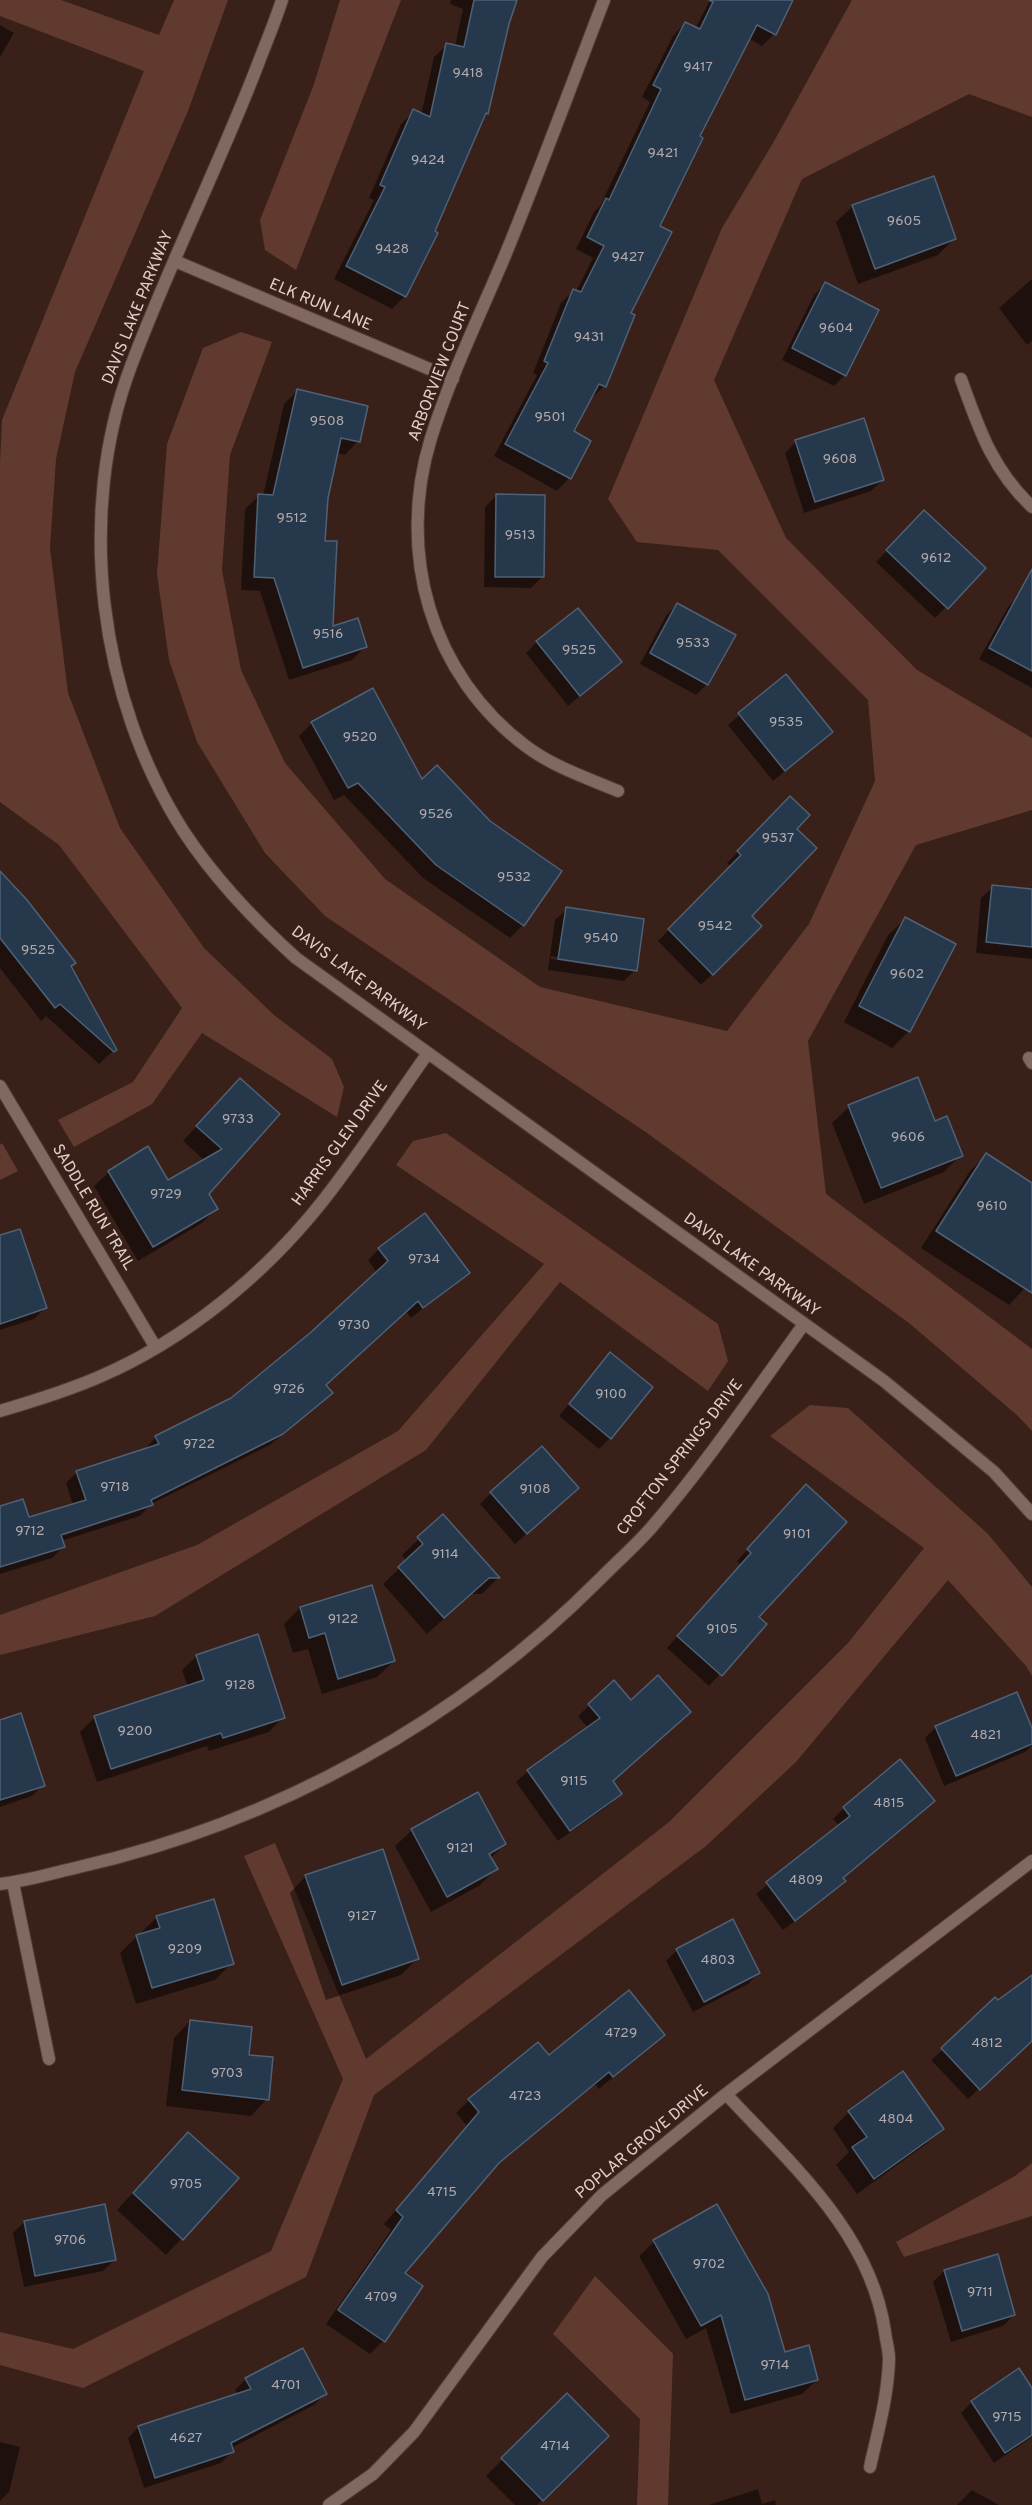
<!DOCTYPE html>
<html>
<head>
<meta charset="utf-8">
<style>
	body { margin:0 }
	canvas { display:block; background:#392018 }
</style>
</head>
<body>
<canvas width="1032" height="2505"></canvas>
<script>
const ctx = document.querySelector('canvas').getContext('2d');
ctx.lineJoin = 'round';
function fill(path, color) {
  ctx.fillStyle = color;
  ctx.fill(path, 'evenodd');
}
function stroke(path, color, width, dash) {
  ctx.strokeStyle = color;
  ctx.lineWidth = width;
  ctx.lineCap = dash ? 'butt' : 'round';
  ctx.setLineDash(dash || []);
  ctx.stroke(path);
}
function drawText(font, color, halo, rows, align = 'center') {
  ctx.font = font + ' Overpass,sans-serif';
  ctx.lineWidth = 6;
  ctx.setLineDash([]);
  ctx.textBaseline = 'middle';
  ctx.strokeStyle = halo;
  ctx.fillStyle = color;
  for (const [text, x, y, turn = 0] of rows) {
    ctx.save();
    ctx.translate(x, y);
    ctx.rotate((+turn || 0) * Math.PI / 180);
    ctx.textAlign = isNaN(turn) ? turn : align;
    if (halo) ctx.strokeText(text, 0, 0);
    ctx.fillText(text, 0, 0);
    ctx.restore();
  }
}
fill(new Path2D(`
	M0,0H61L159,35L174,0H228L188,111L75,372L56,459L50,548L68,693L120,828L204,948L274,1015L332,1059L344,1087L337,1117L202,1033L152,1104L74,1147L58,1120L133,1082L182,1008L59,845L0,802V463L2,420L144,71L0,16Z
	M340,0H401L296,270L265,250L260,220L313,87Z
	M852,0H1032V117L969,94L802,179L714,380L786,538L917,670L1032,738V810L916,845L808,1041L826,1194L1032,1349V1431L1018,1416L909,1323L647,1133L325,916L265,853L197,742L169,660L157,574L167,444L203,348L241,332L272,342L230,455L222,570L241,670L285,763L385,879L540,987L727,1031L809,924L875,781L868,700L718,550L637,542L608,499L722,228L773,143Z
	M446,1133L718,1324L728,1361L708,1391L560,1282L426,1450L155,1616L0,1655V1615L197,1545L398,1431L544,1264L396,1165L413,1141Z
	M2,1143L18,1171L0,1180V1145Z
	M810,1405L848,1408L988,1534L1032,1587V1676L1026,1666L948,1580L796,1762L706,1846L374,2095L306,2277L83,2388L0,2365V2332L73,2349L271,2251L343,2079L244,1856L275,1843L366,2059L669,1822L848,1643L924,1548L770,1436Z
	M1032,2163V2216L904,2257L896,2242L1015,2176Z
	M595,2276L673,2354L668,2505H637L640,2419L553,2334Z`), '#603a2e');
fill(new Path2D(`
	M451,0H515L507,23L487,113L482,118L405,296L392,309L334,279L374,200L369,198L401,124L414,111L421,115L434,57L447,45L455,46L463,9L450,4Z
	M710,0H791L774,34L762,46L748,38L698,137L658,227L604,386L592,398L590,397L572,432L589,441L569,478L557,491L494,456L537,375L533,373L561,303L573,291L576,292L593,258L576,249L594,212L600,206L650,102L642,97L673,36L685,23L695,29Z
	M0,25L14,33L0,57Z
	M853,206L954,239L938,255L858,284L836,222Z
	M1032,279V341L1027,345L999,308Z
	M826,284L845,375L834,386L782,360L814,295Z
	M297,391L358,441L345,455L336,453L326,497L324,542L331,628L366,646L352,660L289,680L260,591L241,590L245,509L259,496H263L284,404Z
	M796,442L883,480L871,491L804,513L785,453Z
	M496,496L542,577L531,588L484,587L485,507Z
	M913,523L984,569L935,618L876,562Z
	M1019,596L1032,603V688L979,659L1008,607Z
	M677,604L707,684L696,695L640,664L666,616Z
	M537,642L620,662L568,706L526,653Z
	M786,676L831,732L773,781L728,725Z
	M312,723L422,782L560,871L523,925L510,938L423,878L344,795L334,800L299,736Z
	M779,809L795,829L750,916L760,926L701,985L658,941L731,867L727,863Z
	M0,873L115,1049L99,1064L46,1016L41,1021L0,968Z
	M993,887L1032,891V959L976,953L981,898Z
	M567,909L635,970L624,981L548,970L555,920ZM551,956L628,968V971L551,959Z
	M905,919L909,1031L892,1048L844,1022L888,935Z
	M226,1094L278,1115L208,1194L216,1209L202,1223L138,1261L94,1186L109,1172L168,1183L205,1161L183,1141Z
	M849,1107L934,1122L961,1155L944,1172L864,1204L832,1123Z
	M986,1155L1032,1184V1277L1025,1288L1009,1305L921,1248L970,1171Z
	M0,1237L46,1307L34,1319L0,1330Z
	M379,1249L468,1273L411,1318L406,1311L325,1386L331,1393L320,1404L270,1445L151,1504L140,1516L61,1541L63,1547L52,1558L0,1574V1508L28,1519L73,1505L66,1483L77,1472L145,1449L156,1437L231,1399L311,1334L377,1273L368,1260Z
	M610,1354V1438L599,1449L559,1416Z
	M491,1493L566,1499L515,1544L480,1504Z
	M795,1497L757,1617L765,1624L709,1686L667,1648L741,1565L737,1561Z
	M443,1516L498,1578L482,1594H471L427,1634L383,1584L407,1561L402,1555Z
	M300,1608L394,1661L377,1677L322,1694L308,1649L293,1653L284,1624Z
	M197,1656L283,1717L269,1732L209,1751L207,1746L97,1782L80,1732L95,1717L188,1687L182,1670Z
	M614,1682L611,1781L620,1794L609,1805L558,1841L516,1782L528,1771L588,1728L578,1716Z
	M0,1721L43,1785L32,1796L0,1807Z
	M936,1727L1032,1732V1745L1025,1752L944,1786L925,1738Z
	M844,1808L922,1812L842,1879L844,1881L833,1892L783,1930L756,1894L839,1826L833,1819Z
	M412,1830L505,1844L490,1859L496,1869L479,1886L431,1912L395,1846Z
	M306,1876L418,1958L401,1975L326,2000L290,1893Z
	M157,1917L232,1963L215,1980L136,2004L120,1953Z
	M677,1950L759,1973L748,1984L693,2012L666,1961Z
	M1032,1977V2039L968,2099L931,2060L998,2002Z
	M190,2021L247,2056L267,2099L251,2116L166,2106L174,2038Z
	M663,2035L599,2089L595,2084L491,2170L403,2273L421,2286L383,2341L370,2354L326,2324L391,2230L384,2224L467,2126L456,2113L469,2100L548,2057Z
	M849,2112L942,2129L925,2145L857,2194L836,2165L849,2152L833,2128Z
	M172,2150L182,2238L166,2255L117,2210Z
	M104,2206L114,2260L103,2271L24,2287L13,2233L24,2222Z
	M717,2206L784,2354L817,2380L802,2394L731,2414L706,2328L686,2339L639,2256L654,2242Z
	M944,2271L1014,2315L1003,2326L951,2342L933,2282Z
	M246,2379L325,2394L314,2405L231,2448L232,2452L221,2463L144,2488L128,2438L139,2427L238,2395L235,2390Z
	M1032,2390V2437L994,2463L961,2413L972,2402Z
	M567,2395L606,2436L537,2505H515L486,2476Z
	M0,2442L20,2447L9,2492L0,2501Z
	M758,2489L762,2504L775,2500L776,2505H709Z
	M972,2490L999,2505H957Z`), '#0007');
const building = new Path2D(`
	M474,0H517L509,24L488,114L486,113L435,231L438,233L406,297L346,266L385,187L380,185L413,109L430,117L446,43L464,47Z
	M709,0H793L776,35L757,25L700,136L703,138L660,226L672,232L631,313L635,315L606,387L599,384L574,431L591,441L571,479L505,444L548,363L544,361L573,289L581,292L604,246L587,237L606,198L609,200L661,89L653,85L685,22L700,29L713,2Z
	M934,176L956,239L875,269L852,205Z
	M825,282L879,310L846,376L792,348Z
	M297,389L368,406L360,442L341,438L328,498L325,541H337L333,626L358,618L367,647L303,668L274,578L254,577L258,494L273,495Z
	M864,418L884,480L815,502L795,440Z
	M496,494L545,495L544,577H495Z
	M924,510L986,568L948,609L886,550Z
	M1032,569V671L989,648Z
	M677,603L736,635L708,685L650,653Z
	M578,608L622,662L580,696L536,641Z
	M786,674L833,732L785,771L738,713Z
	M373,688L422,779L437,765L490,821L562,871L524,926L436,865L358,783L348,788L311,722Z
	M790,796L810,815L797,829L817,848L752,916L762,926L713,975L668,929L741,855L737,851Z
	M0,871L27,900L76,963L71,966L117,1050L114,1052L60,1004L55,1008L0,938Z
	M992,885L1032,889V947L986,942Z
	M566,907L644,919L637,971L558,959Z
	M905,917L956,944L910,1032L859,1006Z
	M918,1077L935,1121L947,1116L963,1156L881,1188L848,1105Z
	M240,1078L280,1114L209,1194L218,1209L153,1247L108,1171L148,1146L168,1180L222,1149L196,1126Z
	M986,1153L1032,1183V1293L936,1231Z
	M425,1213L470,1273L423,1308L418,1301L326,1385L333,1393L283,1434L151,1500L153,1505L61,1535L65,1547L0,1567V1506L23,1499L29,1517L86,1500L76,1471L159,1444L155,1436L231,1398L310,1333L388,1261L378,1248Z
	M20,1229L47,1308L0,1324V1235Z
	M610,1352L653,1387L611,1439L569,1404Z
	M542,1446L579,1488L527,1534L490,1492Z
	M806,1484L847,1522L759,1617L767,1624L722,1676L677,1636L751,1553L747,1549Z
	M443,1514L500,1578H489L444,1618L398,1567L423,1544L417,1537Z
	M372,1585L395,1661L338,1679L325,1633L309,1638L300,1607Z
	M258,1634L285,1718L223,1738L221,1733L111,1769L94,1716L204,1680L196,1655Z
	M658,1675L691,1712L613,1781L622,1794L570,1831L527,1770L600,1718L588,1704L614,1680L631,1700Z
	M1017,1692L1032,1728V1744L956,1776L935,1726Z
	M21,1713L45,1786L0,1800V1720Z
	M900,1759L935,1801L843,1878L846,1881L795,1921L766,1882L850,1816L843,1807Z
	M478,1792L506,1844L489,1854L498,1869L447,1897L411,1829Z
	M383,1849L419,1959L342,1985L305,1875Z
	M214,1899L234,1964L152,1988L136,1935L160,1928L156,1916Z
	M733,1919L760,1973L704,2002L676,1949Z
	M1032,1975V2041L980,2090L941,2048L995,1997L998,2000Z
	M629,1990L665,2035L613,2077L609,2072L499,2163L405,2273L423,2286L385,2342L338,2310L403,2217L396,2210L479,2112L468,2099L538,2042L549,2055Z
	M190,2020L252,2027L249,2055L273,2057L269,2100L182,2090Z
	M903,2071L944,2129L874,2179L852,2147L867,2137L848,2111Z
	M188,2132L239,2178L183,2240L133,2193Z
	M105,2204L116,2260L35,2276L24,2221Z
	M717,2204L768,2294L785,2352L809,2345L818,2380L745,2400L721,2315L701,2326L653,2240Z
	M998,2254L1015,2315L962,2331L944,2270Z
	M303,2348L327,2394L231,2443L234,2452L155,2478L138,2426L251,2389L245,2378Z
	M1019,2368L1032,2388V2435L1005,2453L971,2401Z
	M567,2393L609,2436L543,2501L501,2458Z`);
fill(building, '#26384c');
stroke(building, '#4e6177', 1.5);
const street = new Path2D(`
	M282,0C275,22 266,43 258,64C219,166 169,264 131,366C75,514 99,700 184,832C215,879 254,920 296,958L884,1381L994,1472L1032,1514
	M604,0C571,86 539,173 504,258C479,317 450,377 431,438C396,552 430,675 527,747C554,767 587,778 618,791
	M175,261L453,379
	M961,379C979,429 992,469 1032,507
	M1029,1058L1032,1063
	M0,1086L156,1348
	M0,1411C34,1401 67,1391 99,1377C185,1340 264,1275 322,1202C360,1154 393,1102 428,1053
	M13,1883L49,2059
	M0,1884C27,1881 53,1873 79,1867C276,1822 459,1721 601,1578C618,1561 636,1545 651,1528C707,1463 754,1393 804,1324
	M726,2094C791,2164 871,2233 885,2332C886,2341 889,2350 889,2359C888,2396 878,2431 870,2467
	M329,2505L373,2474L414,2432L542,2257L602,2195L726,2094L1032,1861`);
stroke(street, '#543c35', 14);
stroke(street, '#816860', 12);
drawText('14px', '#b3aaab', null, [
	["9417",698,68],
	["9418",468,74],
	["9421",663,154],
	["9424",428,161],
	["9605",904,222],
	["9428",392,250],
	["9427",628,258],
	["9604",836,329],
	["9431",589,338],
	["9501",550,418],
	["9508",327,422],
	["9608",840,460],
	["9512",292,519],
	["9513",520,536],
	["9612",936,559],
	["9516",328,635],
	["9533",693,644],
	["9525",579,651],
	["9535",786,723],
	["9520",360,738],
	["9526",436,815],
	["9537",778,839],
	["9532",514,878],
	["9542",715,927],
	["9540",601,939],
	["9525",38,951],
	["9602",907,975],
	["9733",238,1120],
	["9606",908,1138],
	["9729",166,1195],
	["9610",992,1207],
	["9734",424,1260],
	["9730",354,1326],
	["9726",289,1390],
	["9100",611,1395],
	["9722",199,1445],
	["9718",115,1488],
	["9108",535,1490],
	["9712",30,1532],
	["9101",797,1535],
	["9114",445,1555],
	["9122",343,1620],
	["9105",722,1630],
	["9128",240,1686],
	["9200",135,1732],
	["4821",986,1736],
	["9115",574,1782],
	["4815",889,1804],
	["9121",460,1849],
	["4809",806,1881],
	["9127",362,1917],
	["9209",185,1950],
	["4803",718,1961],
	["4729",621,2034],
	["4812",987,2044],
	["9703",227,2074],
	["4723",525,2097],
	["4804",896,2120],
	["9705",186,2185],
	["4715",442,2193],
	["9706",70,2241],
	["9702",709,2265],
	["9711",980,2293],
	["4709",381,2298],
	["9714",775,2366],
	["4701",286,2386],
	["9715",1007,2418],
	["4627",186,2439],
	["4714",555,2447]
]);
drawText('16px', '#e2d0cb', '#392018', [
	["ELK RUN LANE",320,306,23],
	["DAVIS LAKE PARKWAY",139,308,-68],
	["ARBORVIEW COURT",441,372,-69],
	["DAVIS LAKE PARKWAY",358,980,37],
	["HARRIS GLEN DRIVE",341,1144,-54],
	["SADDLE RUN TRAIL",92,1208,59],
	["DAVIS LAKE PARKWAY",751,1266,36],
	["CROFTON SPRINGS DRIVE",681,1458,-52],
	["POPLAR GROVE DRIVE",643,2143,-40]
]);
</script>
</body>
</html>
